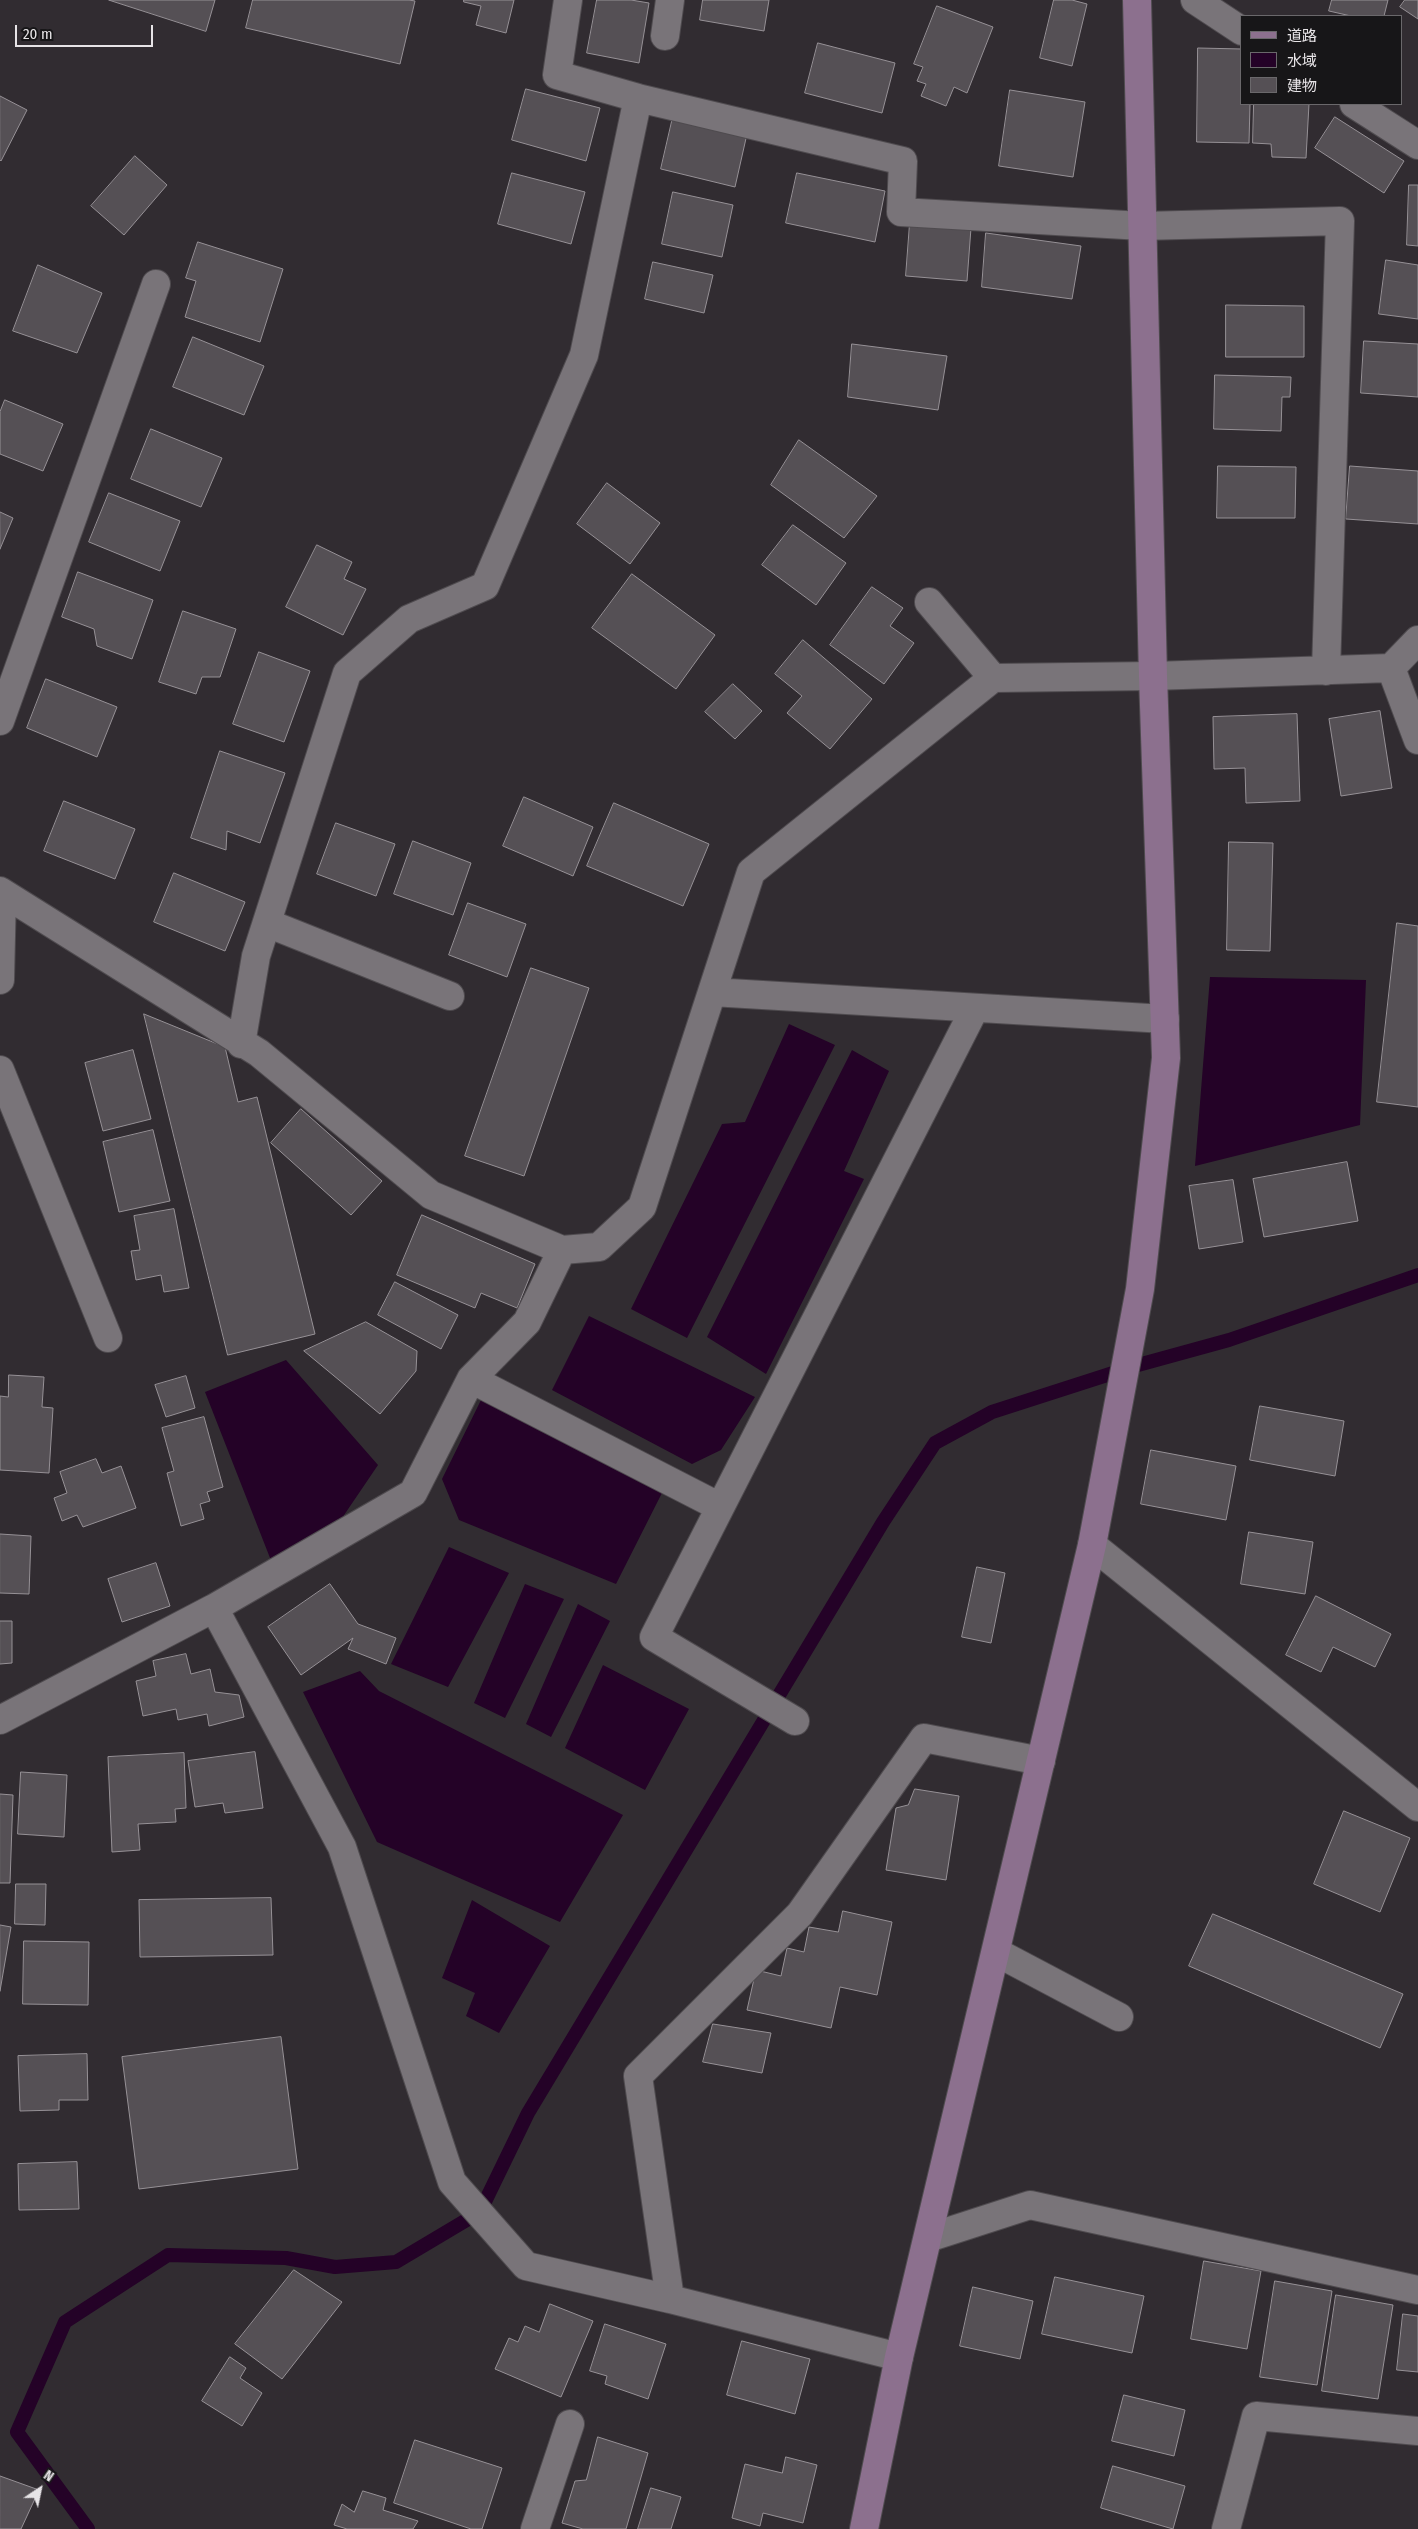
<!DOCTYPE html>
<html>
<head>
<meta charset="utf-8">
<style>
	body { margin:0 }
	#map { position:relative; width:1418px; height:2529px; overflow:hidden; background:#312c31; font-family:"Fira Sans Condensed","Noto Sans JP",sans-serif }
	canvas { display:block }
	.legend { position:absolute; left:1240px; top:15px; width:162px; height:90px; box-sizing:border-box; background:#171618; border:1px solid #6a686b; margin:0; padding:6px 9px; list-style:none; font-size:15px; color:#e7e4e7 }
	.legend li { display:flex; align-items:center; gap:10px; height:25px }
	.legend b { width:25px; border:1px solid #6a686b }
	.north { position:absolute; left:15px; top:2464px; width:50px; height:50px; -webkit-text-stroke:4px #171618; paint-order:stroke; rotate:34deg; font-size:14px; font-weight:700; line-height:20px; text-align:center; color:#e7e4e7 }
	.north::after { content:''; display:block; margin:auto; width:18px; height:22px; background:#e7e4e7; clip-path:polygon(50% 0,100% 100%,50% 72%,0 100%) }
	.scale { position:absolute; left:15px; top:25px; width:138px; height:22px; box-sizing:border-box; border:2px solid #e7e4e7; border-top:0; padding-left:6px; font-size:15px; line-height:18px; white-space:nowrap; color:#e7e4e7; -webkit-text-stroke:4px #171618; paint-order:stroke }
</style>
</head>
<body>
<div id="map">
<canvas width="1418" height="2529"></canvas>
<ul class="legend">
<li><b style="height:6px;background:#8c708e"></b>道路</li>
<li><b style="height:14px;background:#240227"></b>水域</li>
<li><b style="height:14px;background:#555055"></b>建物</li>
</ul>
<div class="north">N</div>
<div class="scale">20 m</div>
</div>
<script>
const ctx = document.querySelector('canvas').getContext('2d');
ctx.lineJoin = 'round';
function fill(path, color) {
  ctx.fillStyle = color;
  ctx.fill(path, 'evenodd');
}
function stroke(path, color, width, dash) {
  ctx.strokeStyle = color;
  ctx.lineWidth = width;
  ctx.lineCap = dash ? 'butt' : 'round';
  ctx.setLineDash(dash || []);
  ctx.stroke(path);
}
fill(new Path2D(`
	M1210,977L1366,980L1360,1125L1195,1166Z
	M789,1024L835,1045L687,1338L631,1309L722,1124L745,1122Z
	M852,1050L889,1071L844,1171L864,1179L766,1374L707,1337Z
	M589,1316L755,1397L721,1450L692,1464L552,1390Z
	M286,1360L378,1465L338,1524L272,1563L205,1392Z
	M482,1398L665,1487L616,1584L459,1520L442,1479Z
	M449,1547L509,1573L448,1687L391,1664Z
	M525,1584L564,1599L505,1718L474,1703Z
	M578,1604L610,1621L551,1737L526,1724Z
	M603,1665L689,1709L645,1790L565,1748Z
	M360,1671L379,1691L623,1815L560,1922L377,1842L303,1692Z
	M472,1900L550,1946L499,2033L466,2016L475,1993L442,1978Z`), '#240227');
stroke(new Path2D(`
	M88,2529L17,2432L65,2322L168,2255L286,2258L335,2267L396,2262L480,2212L528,2113L883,1522L935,1443L992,1412L1138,1365L1229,1340L1418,1275`), '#240227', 14);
const building = new Path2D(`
	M109,0H215L206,31Z
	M253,0H409L415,1L400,64L246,28Z
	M464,0H514L506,33L476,25L481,6L464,2Z
	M597,0H631L649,3L639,63L587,53Z
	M703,0H769L764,31L700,20Z
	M1054,0H1072L1087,4L1072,66L1040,58Z
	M1332,0H1388L1384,16H1351L1329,11Z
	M1405,0H1418V19L1400,7Z
	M937,6L993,27L967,93L954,87L946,106L921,96L926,84L917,81L923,67L914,64Z
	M818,43L895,63L882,113L805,93Z
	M1198,48L1242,49V104H1250L1249,143L1197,142Z
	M526,89L600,108L586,161L512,140Z
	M1010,90L1085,102L1073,177L999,166Z
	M0,96L27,110L1,161L0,160Z
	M1254,104H1309L1306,158L1272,157L1271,144L1253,143Z
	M673,117L747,134L735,187L661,169Z
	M1335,117L1404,161L1384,193L1315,148Z
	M135,156L167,185L124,235L91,206Z
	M512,173L585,192L571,244L498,224Z
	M797,173L885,191L875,242L786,223Z
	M1409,185H1418V246L1407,245Z
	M673,192L733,205L722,257L662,244Z
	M910,223L971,228L967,281L906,276Z
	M986,233L1081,246L1072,299L982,287Z
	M198,242L283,269L260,342L185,317L196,281L186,278Z
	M1386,260L1418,265V319L1379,314Z
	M653,262L713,275L704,313L645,299Z
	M38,265L102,293L77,353L13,331Z
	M1226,305L1304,306V357H1226Z
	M193,337L264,366L244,415L173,387Z
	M1364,341L1418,344V397L1361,393Z
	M852,344L947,356L938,410L848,397Z
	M1215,375L1291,377L1290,397H1282L1281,431L1214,429Z
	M5,400L63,424L43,471L0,454V412Z
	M151,429L222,458L201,507L131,479Z
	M799,440L877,496L844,538L771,485Z
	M1218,466L1296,467L1295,518H1217Z
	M1350,466L1418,471V524L1346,519Z
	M607,483L660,523L630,564L577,524Z
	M109,493L180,521L160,571L89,542Z
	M0,512L13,518L0,549Z
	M793,525L846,563L816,605L762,565Z
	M317,545L352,562L344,579L366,589L343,635L286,607Z
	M78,572L153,600L132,659L97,646L94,629L62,617Z
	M632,574L715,635L676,689L592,628Z
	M872,587L903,608L890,626L914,643L884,684L830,645Z
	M183,611L236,629L220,677H202L196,694L159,682Z
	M803,640L872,699L830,749L787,713L802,696L775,674Z
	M259,652L310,671L284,742L233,724Z
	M46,679L117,707L97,757L27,728Z
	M733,684L762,711L735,739L705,712Z
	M1380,711L1392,788L1341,796L1329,719Z
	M1297,714L1300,801L1246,803L1245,768L1214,769L1213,717Z
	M220,751L285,773L260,843L227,831L226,850L191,838Z
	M524,797L593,827L573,876L503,846Z
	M64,801L135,829L115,879L44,851Z
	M614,803L709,844L683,906L587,866Z
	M336,823L395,844L376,896L317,874Z
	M413,841L471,863L453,915L394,894Z
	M1229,842L1273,843L1270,951L1227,950Z
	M174,873L245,902L225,951L154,922Z
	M468,903L526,924L507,977L449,955Z
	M1397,923L1418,926V1107L1377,1102Z
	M531,968L589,988L524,1176L465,1156Z
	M144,1014L225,1047L238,1102L257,1097L315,1334L228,1355Z
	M133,1050L151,1119L103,1131L85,1063Z
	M301,1109L382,1181L351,1215L271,1143Z
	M153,1130L170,1201L119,1212L103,1142Z
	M1347,1162L1358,1221L1264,1237L1253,1179Z
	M1233,1180L1243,1242L1199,1249L1189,1186Z
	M174,1209L189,1288L164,1292L161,1275L136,1280L131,1251L140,1250L134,1216Z
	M422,1215L535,1264L517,1308L481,1293L475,1308L397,1275Z
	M395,1282L458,1315L441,1349L378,1315Z
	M366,1322L417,1351L416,1371L380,1414L304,1351Z
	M9,1375L44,1377L42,1407L53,1408L49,1473L0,1470V1396L8,1397Z
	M186,1376L195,1408L166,1417L155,1385Z
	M1260,1406L1344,1421L1335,1476L1250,1460Z
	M204,1417L223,1487L207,1492L210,1501L200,1504L204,1519L181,1526L167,1473L174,1471L162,1428Z
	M1151,1450L1236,1466L1226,1520L1141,1504Z
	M96,1459L102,1473L121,1466L136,1508L83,1527L77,1515L62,1521L54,1498L67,1493L60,1472Z
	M1249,1532L1313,1542L1305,1594L1241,1584Z
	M0,1534L31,1536L29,1594L0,1593Z
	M156,1563L170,1606L122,1622L108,1579Z
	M977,1567L1005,1573L991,1643L962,1637Z
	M330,1584L358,1624L396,1638L386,1664L348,1649L353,1638L301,1675L268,1627Z
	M1316,1596L1391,1634L1375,1667L1333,1647L1321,1672L1286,1655Z
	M0,1621H12V1663L0,1664Z
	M186,1654L191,1674L210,1669L215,1692L239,1695L244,1717L209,1726L207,1714L178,1720L176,1709L143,1716L136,1681L156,1676L153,1661Z
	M255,1752L263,1808L225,1813L223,1803L195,1807L188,1761Z
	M184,1753L186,1808L175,1809L176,1822L138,1824L140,1850L112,1852L108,1757Z
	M21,1772L67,1775L64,1837L18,1834Z
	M915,1789L959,1796L946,1880L886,1870L896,1808L908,1805Z
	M0,1794L13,1795L10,1883H0Z
	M1344,1811L1410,1838L1380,1912L1314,1884Z
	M16,1884H46L45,1925L15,1924Z
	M271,1898L273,1955L140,1957L139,1900Z
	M843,1911L892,1922L877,1995L840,1987L831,2028L747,2010L756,1970L781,1976L787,1948L804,1952L809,1927L838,1932Z
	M1213,1914L1403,1994L1380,2048L1189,1966Z
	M0,1925L11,1927L0,1991Z
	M24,1941L89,1942L88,2005L23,2004Z
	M713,2024L771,2033L762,2073L703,2062Z
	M281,2037L298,2169L139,2189L122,2057Z
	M87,2054L88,2100H59V2110L20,2111L18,2056Z
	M77,2162L79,2209L19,2210L18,2164Z
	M1204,2261L1261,2271L1247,2349L1191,2339Z
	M294,2270L342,2302L282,2379L235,2344Z
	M1055,2277L1144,2296L1132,2353L1042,2334Z
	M1275,2281L1332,2291L1317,2385L1260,2377Z
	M973,2287L1033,2301L1020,2359L960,2346Z
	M1336,2295L1393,2305L1378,2399L1322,2391Z
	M550,2304L593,2321L561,2397L495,2369L509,2338L518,2342L525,2326L539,2332Z
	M1403,2314L1418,2316V2372L1397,2370Z
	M605,2324L666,2344L648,2399L605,2384L607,2376L590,2371Z
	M742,2341L810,2359L795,2414L727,2395Z
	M230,2357L246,2368L240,2378L262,2393L242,2426L202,2401Z
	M1124,2395L1185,2410L1174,2456L1112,2441Z
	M598,2437L648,2453L626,2529H583L562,2523L575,2481L586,2480Z
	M415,2440L502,2468L482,2529H471L394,2503Z
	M786,2457L817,2465L803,2523L763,2513L760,2526L732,2518L745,2464L782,2473Z
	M1113,2466L1185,2486L1173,2529L1101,2508Z
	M0,2476L39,2490L21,2529H0Z
	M651,2488L681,2497L671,2529H638Z
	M363,2491L386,2498L383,2510L418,2521L413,2529H347L334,2525L342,2504L354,2512Z`);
fill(building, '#555055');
stroke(building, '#969196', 1);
const street = new Path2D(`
	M568,0L557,75L638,98L903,161L901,212L1142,226L1340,221L1326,671
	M1195,0L1242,31
	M665,36L670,0
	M1354,104L1418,145
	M929,602L993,678
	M1391,668L1418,740
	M0,721L156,284
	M0,891L259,1053L431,1195L562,1250L599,1247L642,1207L751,872L993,678L1153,676L1391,668L1418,640
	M267,923L450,996
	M0,980L2,893
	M712,992L1165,1019
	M241,1044L256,956L347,673L409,619L485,586L584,355L638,98
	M0,1070L108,1338
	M562,1250L527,1322L471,1379L720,1507
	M1092,1545L1418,1807
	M214,1608L342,1847L452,2182L526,2266L670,2299L899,2357
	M0,1720L214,1608L413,1493L471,1379
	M795,1721L654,1637L975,1008
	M996,1952L1119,2017
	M928,2238L1030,2205L1418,2290
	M670,2299L638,2076L800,1914L924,1738L1041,1761
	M535,2529L570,2424
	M1226,2529L1256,2416L1418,2431`);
const secondary = new Path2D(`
	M864,2529L899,2357L1092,1545L1140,1289L1166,1058L1153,676L1137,0`);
stroke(street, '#4f4b4f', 30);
stroke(secondary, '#4f4b4f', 30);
stroke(street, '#797479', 28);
stroke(secondary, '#8c708e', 28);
</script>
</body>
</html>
